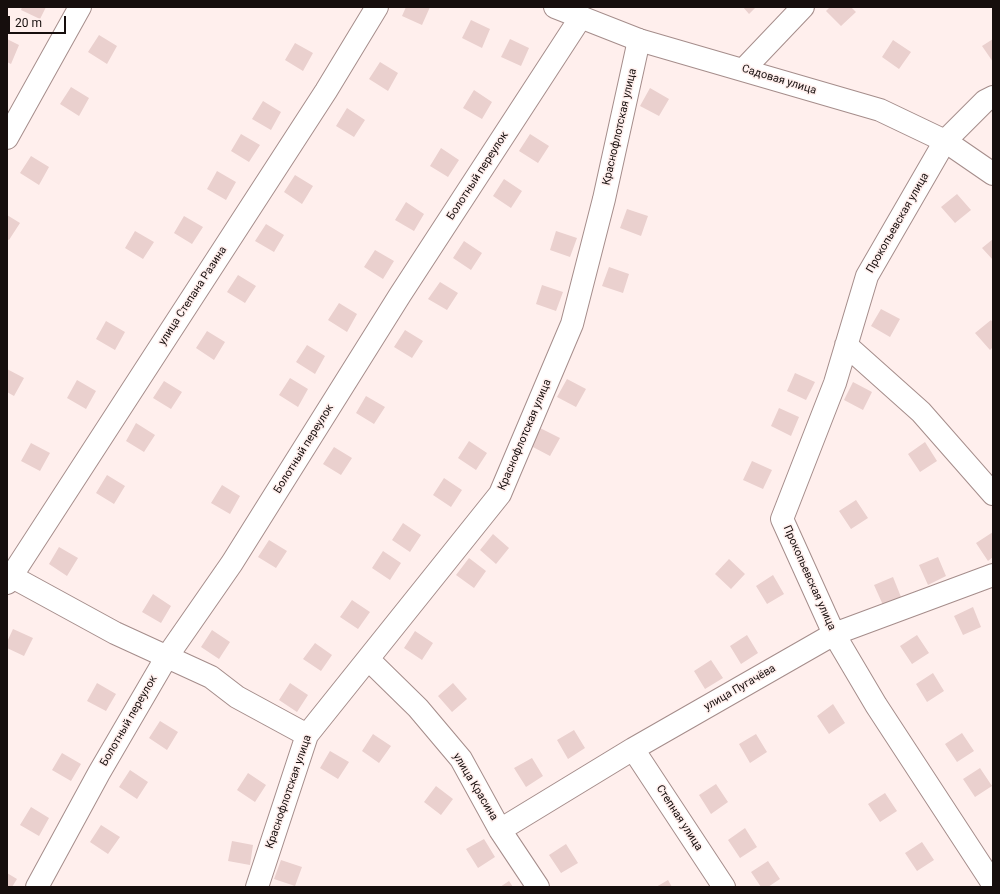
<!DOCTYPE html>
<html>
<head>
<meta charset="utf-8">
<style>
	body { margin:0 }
	#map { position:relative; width:1000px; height:894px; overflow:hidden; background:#ffefed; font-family:Roboto,sans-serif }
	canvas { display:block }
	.frame { position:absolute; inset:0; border:8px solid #160e0d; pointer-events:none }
	.scale { position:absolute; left:8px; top:16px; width:58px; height:18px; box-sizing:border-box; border:2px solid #160e0d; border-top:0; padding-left:5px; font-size:12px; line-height:14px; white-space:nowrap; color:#160e0d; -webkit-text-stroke:3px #ffefed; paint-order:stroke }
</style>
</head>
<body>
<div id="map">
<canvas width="1000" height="894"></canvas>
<div class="frame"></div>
<div class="scale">20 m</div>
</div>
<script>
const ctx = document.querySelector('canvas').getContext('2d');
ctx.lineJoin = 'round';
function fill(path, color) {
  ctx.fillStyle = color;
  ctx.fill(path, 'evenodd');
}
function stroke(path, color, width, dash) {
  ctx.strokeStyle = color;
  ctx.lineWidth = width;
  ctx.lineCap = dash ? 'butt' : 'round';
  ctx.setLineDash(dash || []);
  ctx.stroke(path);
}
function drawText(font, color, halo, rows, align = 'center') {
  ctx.font = font + ' Roboto,sans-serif';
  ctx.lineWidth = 3;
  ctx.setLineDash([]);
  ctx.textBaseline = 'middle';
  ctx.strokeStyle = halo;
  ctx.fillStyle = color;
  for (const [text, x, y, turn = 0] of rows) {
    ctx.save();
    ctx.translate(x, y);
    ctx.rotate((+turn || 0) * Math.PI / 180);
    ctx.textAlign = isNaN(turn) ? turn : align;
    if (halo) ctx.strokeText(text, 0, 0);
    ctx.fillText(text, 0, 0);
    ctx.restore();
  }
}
fill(new Path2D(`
	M22,7H46L40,19L21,10Z
	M406,7H430L422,25L402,16Z
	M743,7H756L749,14Z
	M830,7H851L856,12L841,26L826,11Z
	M471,20L490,29L482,48L462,38Z
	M99,35L117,46L107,64L88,52Z
	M7,39L19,45L11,64L7,62Z
	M510,39L529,48L521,66L501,57Z
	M993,39V62L982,46Z
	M893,40L911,52L899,69L882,57Z
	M295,43L313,53L303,71L285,60Z
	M380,62L398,73L388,91L369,79Z
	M71,87L89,98L79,116L60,104Z
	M650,88L669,99L659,116L640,106Z
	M474,90L492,102L482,119L463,108Z
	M263,101L281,112L271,130L252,119Z
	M347,108L365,120L354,137L336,126Z
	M241,134L260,145L249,162L231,151Z
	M530,134L549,146L538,163L519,151Z
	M441,148L459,160L448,177L430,166Z
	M31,156L49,167L39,185L20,173Z
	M217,171L236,182L226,200L207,189Z
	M295,175L313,186L302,204L284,192Z
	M504,179L522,191L511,208L493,196Z
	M957,194L971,210L955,223L941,207Z
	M406,202L424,214L414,231L395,220Z
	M627,209L648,216L641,236L620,228Z
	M7,215L20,223L9,240L7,239Z
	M184,216L203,227L192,244L174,233Z
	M266,224L284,235L274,252L255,241Z
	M135,231L154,242L143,259L125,248Z
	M556,231L577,238L570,257L550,250Z
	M993,239V260L982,248Z
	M464,241L482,253L471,270L453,258Z
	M375,250L394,261L383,279L364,267Z
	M609,267L629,274L623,293L602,286Z
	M238,275L256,286L245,303L227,292Z
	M440,282L458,293L447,310L428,299Z
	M542,285L563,292L556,311L536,304Z
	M339,303L357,314L347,332L328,320Z
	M881,309L900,319L890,337L871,326Z
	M991,320L993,323V347L990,350L975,333Z
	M106,321L125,332L115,350L96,339Z
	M405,330L423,341L412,358L394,347Z
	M207,331L225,342L214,360L196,348Z
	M307,345L325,356L315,374L296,362Z
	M7,369L24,378L14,396L7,392Z
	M795,373L815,382L806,400L787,391Z
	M290,378L308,389L298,407L279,395Z
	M567,379L586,389L576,407L557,397Z
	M77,380L96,391L86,409L67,398Z
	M164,381L182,392L171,409L153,398Z
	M853,382L872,392L863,410L844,400Z
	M366,396L385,407L374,424L356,413Z
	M779,408L799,417L791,436L771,426Z
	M136,423L155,435L144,452L126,441Z
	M540,428L560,438L550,456L531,446Z
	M469,441L487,453L476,470L458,458Z
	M925,442L937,461L920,472L908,454Z
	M31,443L50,453L40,471L21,461Z
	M334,447L352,458L341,475L323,464Z
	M752,461L772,470L763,489L743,480Z
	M107,475L125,486L114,504L96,493Z
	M444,478L462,490L451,507L433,495Z
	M222,485L240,496L230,514L211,503Z
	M856,500L868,518L851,529L839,511Z
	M403,523L421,535L410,552L392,540Z
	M993,532V557L988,561L976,543Z
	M493,534L509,548L496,564L480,550Z
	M269,540L287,551L276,568L258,557Z
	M59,547L78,558L67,576L49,564Z
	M383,551L401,563L390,580L372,568Z
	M938,557L946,576L928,585L919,565Z
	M469,558L486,571L474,588L456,575Z
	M729,559L745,574L731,589L715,574Z
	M773,575L784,594L767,604L756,586Z
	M893,577L901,597L883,605L874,585Z
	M153,594L171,606L161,623L142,612Z
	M352,600L370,612L358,629L340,617Z
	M973,607L981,627L963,635L954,616Z
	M13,629L33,638L24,656L7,648V642Z
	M212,630L230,642L219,659L201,647Z
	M415,631L433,643L422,660L404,648Z
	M747,635L758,653L741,664L730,646Z
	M917,635L929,653L912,664L900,646Z
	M315,643L332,655L321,671L303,659Z
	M711,660L723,678L705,689L694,671Z
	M933,673L944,691L927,702L916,684Z
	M97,683L116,694L106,711L87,701Z
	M290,683L308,695L297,712L279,700Z
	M453,683L467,699L452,712L438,696Z
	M833,704L845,723L829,734L817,716Z
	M160,721L178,732L167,750L149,738Z
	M574,730L585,748L568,759L557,740Z
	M962,733L974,751L957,762L945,744Z
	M373,734L391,746L379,763L362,751Z
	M756,734L767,752L750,763L739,744Z
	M330,751L349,762L338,779L320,768Z
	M62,753L81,764L71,781L52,770Z
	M532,758L543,776L526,787L514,768Z
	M980,768L992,786L975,797L963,779Z
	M130,770L148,782L137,799L119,787Z
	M248,773L266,785L255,802L237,790Z
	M716,784L728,802L711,814L699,795Z
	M436,786L453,799L441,815L424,802Z
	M885,793L897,811L880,822L868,804Z
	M31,807L49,818L39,836L20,825Z
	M101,825L120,837L108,854L90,842Z
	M745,828L757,847L740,858L728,840Z
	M484,839L495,857L478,868L466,849Z
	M232,841L253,845L250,865L228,861Z
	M922,842L934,860L917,871L905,853Z
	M566,844L578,863L561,873L549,855Z
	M281,860L302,867L295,886L274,879Z
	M768,861L780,879L768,887H761L751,872Z
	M7,873L17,879L12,887H7Z
	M668,880L672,887H656Z
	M509,881L513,887H500Z`), '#ead0ce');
const street = new Path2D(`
	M744,69L803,7
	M993,97L985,101L945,141L867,276L835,383L782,519L834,634L876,705L993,884
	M7,138L80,7
	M846,345L921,412L993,494
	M7,574L115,633L211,677L237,697L307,735
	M7,583L326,91L377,7
	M369,660L418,708L461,759L500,830L538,887
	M633,749L724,887
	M500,830L633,749L834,634L993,575
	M37,887L99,773L166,658L232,563L400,295L581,17
	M257,887L307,735L500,494L572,324L604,199L639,40`);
const secondary = new Path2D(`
	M555,7L639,40L880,110L945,141L993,174`);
stroke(street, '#a58d8b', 24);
stroke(secondary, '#a58d8b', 24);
stroke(street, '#fff', 22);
stroke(secondary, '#fff', 22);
drawText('11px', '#160e0d', '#ffefed', [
	["Садовая улица",779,80,17],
	["Краснофлотская улица",620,127,-77],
	["Болотный переулок",478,176,-57],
	["Прокопьевская улица",898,223,-60],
	["улица Степана Разина",193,296,-57],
	["Краснофлотская улица",525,435,-67],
	["Болотный переулок",304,449,-58],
	["Прокопьевская улица",809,578,66],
	["улица Пугачёва",740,688,-30],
	["Болотный переулок",129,721,-60],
	["улица Красина",475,787,59],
	["Краснофлотская улица",289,792,-71],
	["Степная улица",679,818,57]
]);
</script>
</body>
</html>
